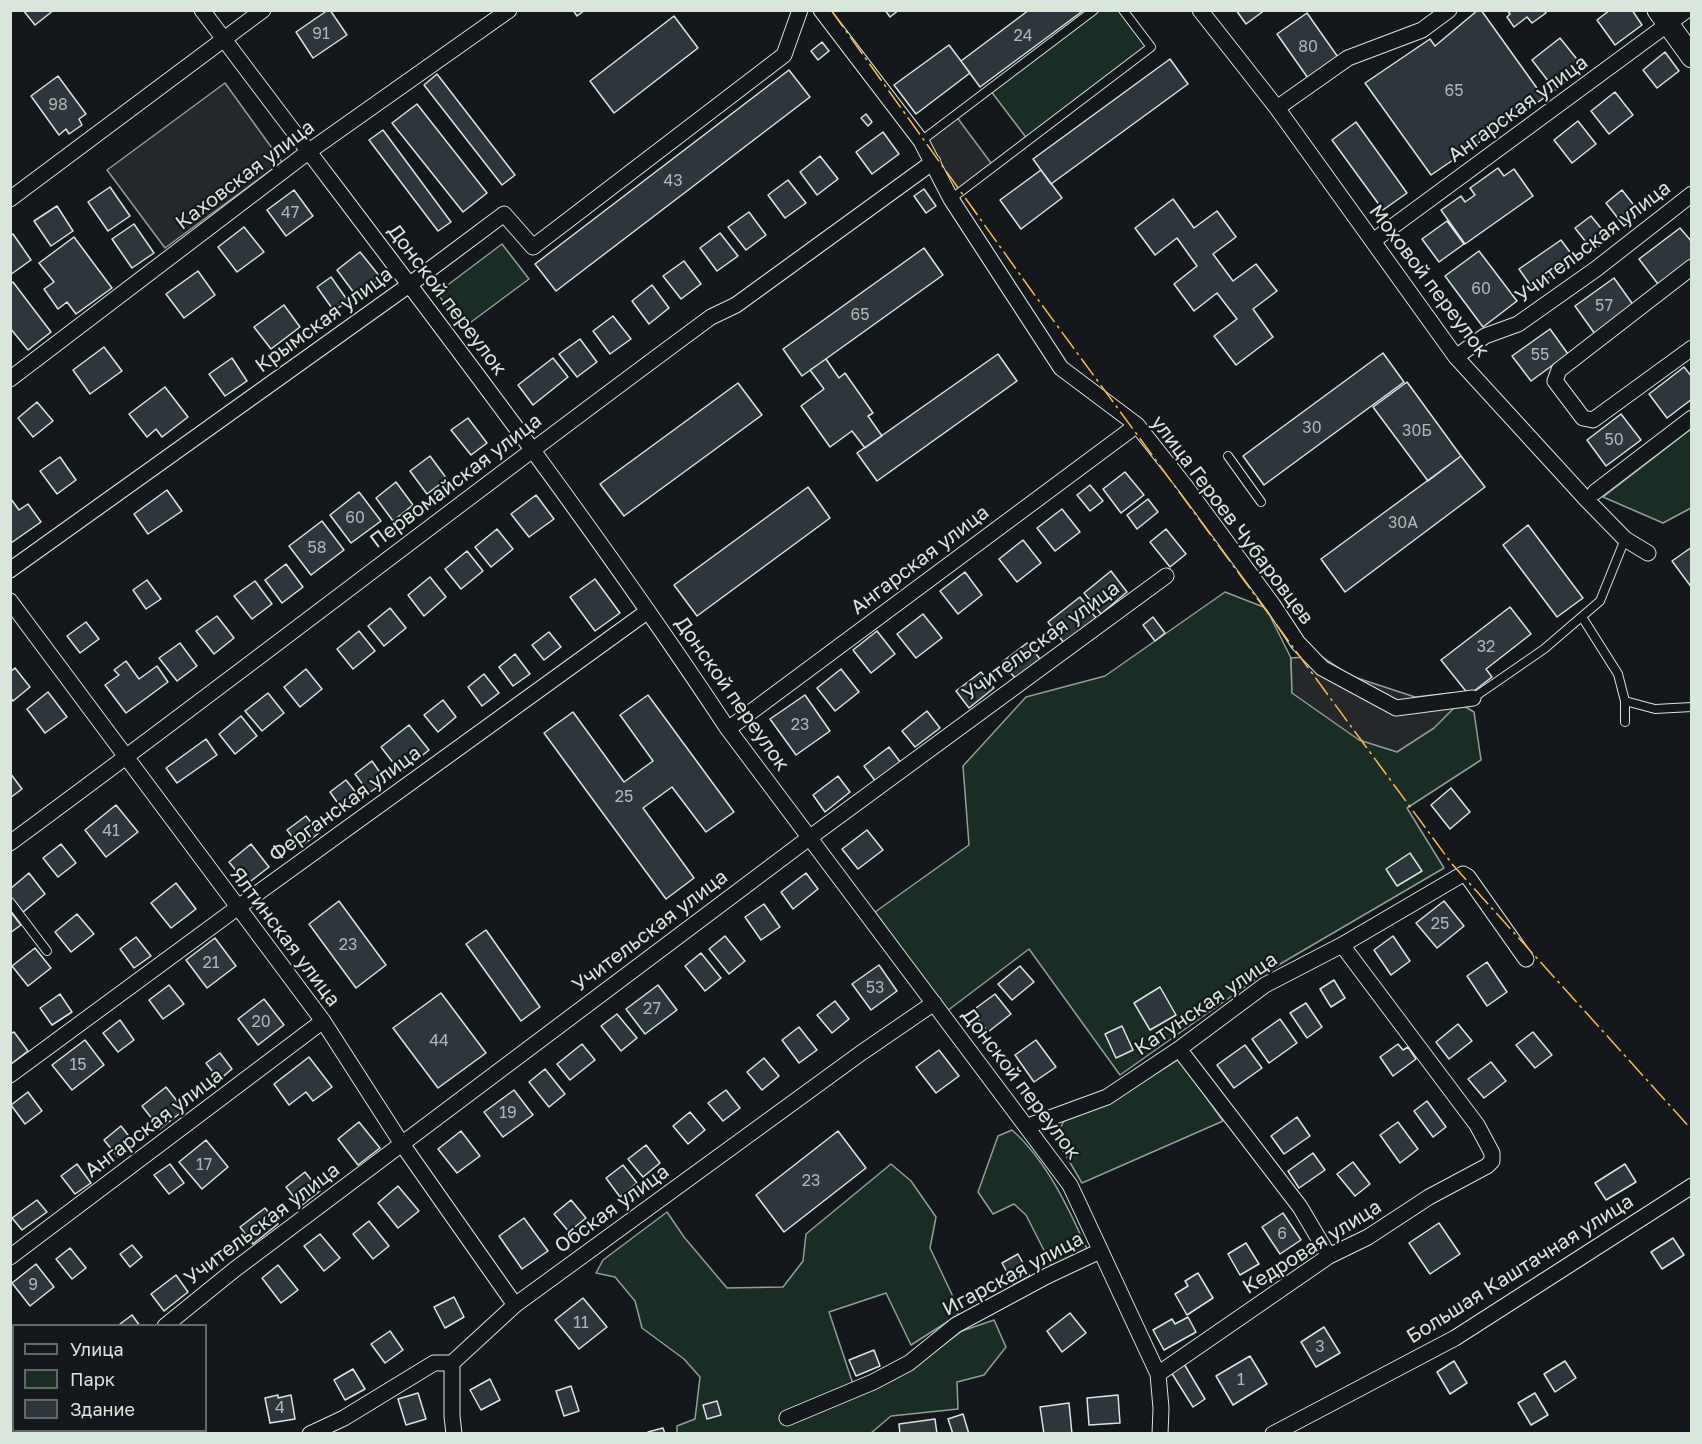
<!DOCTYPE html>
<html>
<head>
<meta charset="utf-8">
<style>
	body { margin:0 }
	#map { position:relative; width:1702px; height:1444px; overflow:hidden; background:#14181c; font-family:"Golos Text",sans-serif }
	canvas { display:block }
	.frame { position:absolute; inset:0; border:12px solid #d8e6dc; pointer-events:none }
	.legend { position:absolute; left:12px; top:1324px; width:195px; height:108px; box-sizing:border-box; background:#14181c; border:2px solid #626a69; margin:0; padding:8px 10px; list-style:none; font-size:18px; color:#d8e6dc }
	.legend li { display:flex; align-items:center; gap:12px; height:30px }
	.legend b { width:30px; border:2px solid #626a69 }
</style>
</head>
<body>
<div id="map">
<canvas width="1702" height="1444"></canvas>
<div class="frame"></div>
<ul class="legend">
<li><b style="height:8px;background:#14181c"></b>Улица</li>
<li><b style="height:16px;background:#1a2d24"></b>Парк</li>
<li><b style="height:16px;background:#2c363c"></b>Здание</li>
</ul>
</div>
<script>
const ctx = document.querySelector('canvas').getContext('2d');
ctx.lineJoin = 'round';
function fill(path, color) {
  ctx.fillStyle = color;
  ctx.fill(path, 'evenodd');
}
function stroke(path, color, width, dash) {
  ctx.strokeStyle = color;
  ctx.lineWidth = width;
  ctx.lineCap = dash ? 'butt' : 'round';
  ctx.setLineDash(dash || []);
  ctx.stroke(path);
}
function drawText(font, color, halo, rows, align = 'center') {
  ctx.font = font + ' "Golos Text",sans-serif';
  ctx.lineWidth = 4.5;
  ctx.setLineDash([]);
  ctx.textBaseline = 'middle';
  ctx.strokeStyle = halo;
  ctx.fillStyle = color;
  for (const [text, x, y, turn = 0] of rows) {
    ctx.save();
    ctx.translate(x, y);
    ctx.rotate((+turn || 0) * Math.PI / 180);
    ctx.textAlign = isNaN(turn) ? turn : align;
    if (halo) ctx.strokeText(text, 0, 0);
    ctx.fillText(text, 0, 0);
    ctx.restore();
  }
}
const green = new Path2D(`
	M1094,11H1123L1151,47L1028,140L990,90Z
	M502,244L529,279L463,328L437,293Z
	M1691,429V508L1663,523L1603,497Z
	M1225,592L1266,608L1291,658L1292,693L1459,703L1474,712L1481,760L1407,808L1444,868L1263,974L1120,1075L1029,949L947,1011L875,912L969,845L963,766L1026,697L1105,676Z
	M1179,1059L1223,1121L1082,1183L1055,1137L1064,1121L1109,1103Z
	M1012,1130C1047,1161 1069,1209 1088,1251L1053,1268L1026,1215L1014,1204L993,1214L978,1192L998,1136Z
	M891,1164L911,1181L936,1217L930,1248L957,1305L958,1315L911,1345L886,1293L829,1312L853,1384L916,1365L962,1331L994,1320L1006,1347L984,1375L957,1382L958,1409L891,1416L871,1433H677V1426L695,1419L700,1377L684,1359L642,1328L635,1301L615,1277L596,1273L603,1260L667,1212L684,1237L727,1288L783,1287L803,1261L806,1234Z`);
fill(green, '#1a2d24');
stroke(green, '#939e99', 1.5);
const parking = new Path2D(`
	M225,83L282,162L165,248L107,170Z
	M956,116L994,167L951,199L921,141Z
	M1321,656L1351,676L1415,697L1451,693L1459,703L1434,728L1397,752L1359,740L1292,693L1291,658Z`);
fill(parking, '#24282b');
stroke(parking, '#939e99', 1.5);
const building = new Path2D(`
	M23,10H54L35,25Z
	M328,10H330L347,35L313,58L296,32Z
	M573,10H585L577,16Z
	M885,10H899L890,17Z
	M1029,10H1084L980,87L961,61Z
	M1236,10H1265L1246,24Z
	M1478,10H1481L1544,98L1431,175L1365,83L1430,39L1435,46Z
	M1507,10H1544L1546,13L1532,23L1527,17L1514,27L1507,17L1510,14Z
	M1610,10H1632L1642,25L1615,45L1597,20Z
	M1307,13L1340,60L1310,81L1277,34Z
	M674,16L698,48L614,113L590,81Z
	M1560,38L1584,68L1555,90L1532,60Z
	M822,42L829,51L818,60L811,51Z
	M949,45L970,73L916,114L894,85Z
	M1665,52L1679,71L1657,88L1643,70Z
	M1170,59L1188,84L1051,184L1033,159Z
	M789,70L810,97L556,291L535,264Z
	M437,74L515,175L502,185L424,85Z
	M58,76L86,114L79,119L82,125L69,134L66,129L59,135L31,96Z
	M1615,92L1633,115L1609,134L1591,111Z
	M417,104L487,193L463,212L392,123Z
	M866,114L872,122L868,126L861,118Z
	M1578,121L1596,144L1572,163L1554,140Z
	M1356,122L1407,193L1383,210L1332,140Z
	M383,130L451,222L438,231L369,140Z
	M883,132L899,154L872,174L856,152Z
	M820,156L838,179L817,195L800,172Z
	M1498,168L1504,176L1514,169L1533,196L1465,244L1441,210L1461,196L1465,202L1475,195L1470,188Z
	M1041,170L1062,198L1021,229L1000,200Z
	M788,180L806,203L785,218L768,195Z
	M110,187L130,216L108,231L88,202Z
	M924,189L936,206L926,213L914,196Z
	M294,190L313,216L286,236L267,210Z
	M1622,190L1640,213L1624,226L1606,203Z
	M1173,199L1194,228L1217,211L1236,237L1213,254L1233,281L1256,264L1277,291L1253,309L1273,337L1236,365L1214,336L1237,319L1217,293L1194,311L1174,284L1197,266L1177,238L1155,255L1135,228Z
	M57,206L73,231L51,246L34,221Z
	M749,212L766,235L746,250L728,227Z
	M1591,216L1609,238L1593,251L1575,228Z
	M1447,221L1464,244L1439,262L1422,239Z
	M134,224L154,253L132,268L112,239Z
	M244,227L264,252L237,272L218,247Z
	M1680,228L1692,242V258L1658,284L1639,259Z
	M720,233L738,256L717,271L700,248Z
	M13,234L31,260L10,275V235Z
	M74,237L112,288L76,314L67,302L58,309L44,289L54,282L39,263Z
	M1561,240L1575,259L1533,289L1519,269Z
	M924,248L943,275L802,376L783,349Z
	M1479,251L1517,301L1483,327L1445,276Z
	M360,252L381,278L357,297L337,270Z
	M684,261L701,284L681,299L663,276Z
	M198,271L215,295L184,318L166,294Z
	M331,277L348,301L334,311L317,287Z
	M1614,278L1634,306L1595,334L1575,306Z
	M13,282L51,332L28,350L10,328V284Z
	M652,285L669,308L649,324L632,301Z
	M284,305L300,327L271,349L254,327Z
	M613,316L631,339L610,354L593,331Z
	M1550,329L1568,354L1531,381L1512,356Z
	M580,339L597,362L577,377L559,354Z
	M104,347L122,371L90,394L73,370Z
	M1383,353L1404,382L1264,485L1243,456Z
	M998,354L1017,381L877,481L857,453Z
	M232,358L247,381L225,396L209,374Z
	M553,358L568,377L533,405L518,385Z
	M826,359L839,378L845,373L873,413L868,416L882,436L865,448L852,431L830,447L801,406L824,389L810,370Z
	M1684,367L1692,377V399L1667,418L1649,394Z
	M1407,382L1461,456L1428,481L1373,407Z
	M738,383L762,415L624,516L600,484Z
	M165,387L188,417L162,437L156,429L147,437L129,414Z
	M37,402L53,421L33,437L18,418Z
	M1621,414L1641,440L1606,466L1587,440Z
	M468,418L487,443L471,455L451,430Z
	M430,456L447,479L427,494L410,471Z
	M1461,456L1485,487L1345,592L1321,559Z
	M60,457L76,480L57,494L40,471Z
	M1125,472L1144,495L1121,513L1103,489Z
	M396,482L413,505L393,521L376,498Z
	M1090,485L1103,501L1090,511L1077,495Z
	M808,487L830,518L697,616L674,585Z
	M167,490L182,511L148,534L134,514Z
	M359,492L381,521L351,543L330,515Z
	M536,495L554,519L529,537L511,514Z
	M11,499L19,510L28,504L41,522L11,543Z
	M1148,499L1158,512L1137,529L1127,515Z
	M1062,509L1080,532L1055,551L1037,528Z
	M322,521L344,550L311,575L289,546Z
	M1528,525L1583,598L1557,617L1503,545Z
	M497,529L513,549L491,567L475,547Z
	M1166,529L1186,554L1170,567L1150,542Z
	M1023,540L1041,563L1017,582L999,559Z
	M1692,547V588L1672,561Z
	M467,551L483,571L461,589L445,569Z
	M286,564L303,587L282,603L265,580Z
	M1111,571L1127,592L1101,614L1084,593Z
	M965,572L982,595L958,614L940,591Z
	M430,577L446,597L424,616L408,595Z
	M595,579L620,613L595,631L570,597Z
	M147,580L161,599L146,609L133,590Z
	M255,581L272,604L252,619L234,596Z
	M1080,597L1096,618L1064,643L1048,622Z
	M1510,607L1531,634L1486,669L1492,677L1469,695L1441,660Z
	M390,608L406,628L384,646L368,626Z
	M923,614L942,638L916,658L897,634Z
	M217,616L234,638L214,654L196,631Z
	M1153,617L1165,633L1155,641L1143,625Z
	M86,622L99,639L80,653L67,636Z
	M359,631L375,651L353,669L337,649Z
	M877,631L895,654L871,673L853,650Z
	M549,632L561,647L544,660L532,645Z
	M180,643L197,666L177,681L159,658Z
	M1027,643L1040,659L1015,678L1002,662Z
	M515,654L530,674L513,686L499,667Z
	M126,661L139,679L157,666L168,682L126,713L105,685L119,675L114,670Z
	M15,668L30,687L13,701L10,697V672Z
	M306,669L322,689L300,707L284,687Z
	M841,669L859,692L835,711L817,688Z
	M981,672L994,688L969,708L956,691Z
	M484,674L499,693L482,706L468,687Z
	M48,692L67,717L45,733L27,709Z
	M268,693L284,713L262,731L245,711Z
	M648,695L734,812L706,832L672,787L643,808L694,878L666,899L544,733L573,712L624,782L653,761L620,715Z
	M805,695L830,731L796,755L770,719Z
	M443,700L456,717L438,732L424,715Z
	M927,711L940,728L915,747L902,731Z
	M241,716L257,736L235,754L219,734Z
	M409,725L429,750L401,773L381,747Z
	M206,739L217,755L177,783L166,768Z
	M889,747L901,763L876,782L864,766Z
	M372,761L386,781L369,793L355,774Z
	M10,773L22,789L10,798Z
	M838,776L850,792L825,812L813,795Z
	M346,780L361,799L344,812L330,792Z
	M1451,788L1470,812L1450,829L1431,805Z
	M116,805L138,832L106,857L85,830Z
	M306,816L319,833L300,847L287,830Z
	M867,830L883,850L858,869L842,849Z
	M61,844L76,863L58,877L43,858Z
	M251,844L269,867L247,884L229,862Z
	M1410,853L1422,871L1397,886L1386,869Z
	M29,873L45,894L23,912L10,896V889Z
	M806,873L818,889L793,909L781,892Z
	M176,883L196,909L171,928L151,903Z
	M339,901L386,965L356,988L309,924Z
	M1444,901L1464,926L1437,948L1416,923Z
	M764,904L780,927L761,940L745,917Z
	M10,911L21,925L10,933Z
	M77,914L94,934L71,952L55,932Z
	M486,930L540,1007L521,1021L466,944Z
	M725,936L745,961L729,974L709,949Z
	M1393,936L1410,961L1391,975L1374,950Z
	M136,937L151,956L134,968L120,949Z
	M215,938L236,966L207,988L186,960Z
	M35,948L51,968L28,986L12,966Z
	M701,953L721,978L705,991L685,966Z
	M1487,962L1507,992L1487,1006L1467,976Z
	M879,965L897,991L871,1010L852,984Z
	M1020,966L1034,982L1012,1000L998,984Z
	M1334,980L1345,998L1331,1007L1320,989Z
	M169,985L184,1004L163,1019L149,1000Z
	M658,985L677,1010L645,1034L626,1009Z
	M1160,987L1176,1015L1150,1030L1134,1003Z
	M441,993L486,1053L438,1088L393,1028Z
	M60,994L72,1012L52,1025L40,1008Z
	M995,994L1011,1014L988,1032L972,1011Z
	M264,999L284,1025L258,1045L238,1019Z
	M835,1001L849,1019L832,1033L817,1015Z
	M1306,1003L1322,1027L1307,1038L1290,1013Z
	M617,1014L637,1038L621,1051L601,1026Z
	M1280,1019L1297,1043L1269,1063L1252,1039Z
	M120,1020L134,1040L118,1052L103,1033Z
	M1458,1024L1472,1041L1449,1059L1436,1042Z
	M1122,1026L1133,1050L1116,1058L1105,1034Z
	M799,1027L817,1050L799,1063L782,1040Z
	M14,1032L28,1051L11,1064L10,1034Z
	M1533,1032L1552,1055L1535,1068L1516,1045Z
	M85,1040L104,1065L72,1090L52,1065Z
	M1036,1040L1056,1067L1034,1082L1015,1055Z
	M582,1044L595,1060L570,1080L557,1064Z
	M1398,1044L1403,1050L1408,1047L1416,1059L1393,1076L1380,1057Z
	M1245,1045L1262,1068L1234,1088L1217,1065Z
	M939,1050L959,1076L936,1093L916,1067Z
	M220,1053L232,1069L219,1080L206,1063Z
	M309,1057L332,1087L313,1101L306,1092L289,1105L274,1084Z
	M764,1058L779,1076L762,1090L747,1072Z
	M1491,1062L1506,1081L1484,1098L1468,1079Z
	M545,1069L565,1094L549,1107L529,1082Z
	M166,1087L184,1110L160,1129L142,1106Z
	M514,1090L533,1115L503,1137L484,1112Z
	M726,1090L740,1108L723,1121L708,1103Z
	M28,1092L42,1111L25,1124L11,1105Z
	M1427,1101L1446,1127L1433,1137L1414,1111Z
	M690,1112L705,1130L688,1144L673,1126Z
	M1297,1117L1310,1136L1284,1154L1271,1136Z
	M359,1122L380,1148L358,1165L338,1139Z
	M1398,1122L1418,1149L1400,1163L1380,1135Z
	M121,1126L135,1144L118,1157L104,1140Z
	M461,1131L480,1156L457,1173L438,1149Z
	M838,1131L866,1168L784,1232L756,1195Z
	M206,1140L228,1167L202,1189L179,1162Z
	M646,1145L660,1163L643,1177L628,1159Z
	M1313,1153L1325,1170L1299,1188L1288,1171Z
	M1353,1162L1370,1184L1355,1196L1337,1174Z
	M77,1164L91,1183L75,1194L61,1176Z
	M170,1164L184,1183L169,1194L154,1175Z
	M1625,1164L1636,1182L1606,1200L1595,1183Z
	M623,1165L637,1183L620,1197L606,1178Z
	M305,1172L320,1191L301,1206L286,1187Z
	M398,1186L419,1211L398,1228L378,1203Z
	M37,1200L47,1212L22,1230L12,1218Z
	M571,1200L586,1218L569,1232L554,1214Z
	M265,1208L278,1224L253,1244L240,1227Z
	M1283,1213L1301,1240L1280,1254L1262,1227Z
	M524,1218L548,1251L522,1269L499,1236Z
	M369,1221L389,1246L373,1259L353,1234Z
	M1439,1223L1460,1254L1430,1274L1409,1243Z
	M320,1234L340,1258L324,1271L304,1246Z
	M1673,1238L1684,1255L1662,1269L1651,1252Z
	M1246,1243L1259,1264L1240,1275L1228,1254Z
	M132,1245L142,1257L130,1267L120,1254Z
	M70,1248L86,1268L72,1279L56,1259Z
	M1018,1254L1030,1276L1014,1285L1002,1263Z
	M36,1264L54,1287L30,1306L12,1283Z
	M278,1265L298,1290L281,1303L262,1278Z
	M1198,1273L1213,1298L1187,1315L1175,1294L1188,1286L1185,1281Z
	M176,1275L188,1292L164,1311L151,1294Z
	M454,1297L464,1317L445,1328L434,1307Z
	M583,1298L607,1327L579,1349L555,1320Z
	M1070,1313L1086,1333L1062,1352L1047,1331Z
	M132,1315L140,1326H121L120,1324Z
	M1188,1317L1196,1332L1164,1350L1153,1330L1172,1319L1175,1324Z
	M1324,1327L1340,1353L1316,1367L1301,1342Z
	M390,1331L403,1350L385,1363L371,1344Z
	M874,1350L880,1366L856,1376L849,1360Z
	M1250,1356L1267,1384L1233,1405L1216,1376Z
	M1454,1361L1467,1383L1450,1394L1437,1372Z
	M1565,1361L1576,1378L1555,1392L1544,1374Z
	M1184,1364L1205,1399L1193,1407L1171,1372Z
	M353,1369L365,1389L345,1400L334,1380Z
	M14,1376V1396L10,1392V1379Z
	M490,1379L500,1400L481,1410L470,1390Z
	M571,1386L579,1411L564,1416L556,1391Z
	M418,1393L426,1419L406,1425L398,1399Z
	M1535,1393L1548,1415L1531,1425L1518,1403Z
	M278,1395V1398L291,1395L295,1419L270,1423L265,1398Z
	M1118,1395L1120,1423L1089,1425L1087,1398Z
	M717,1401L721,1415L707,1419L703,1405Z
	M1069,1403L1072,1434H1044L1040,1407Z
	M963,1414L969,1434H953L948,1419Z
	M935,1419L937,1434H900L899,1424Z
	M663,1428L665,1434H648V1432Z
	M78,1430H106L109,1434H80Z`);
fill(building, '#2c363c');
stroke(building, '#d8e6dc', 1.5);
const lane = new Path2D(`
	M921,141L1094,10
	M951,199L1151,47L1123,10
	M1228,456L1261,502
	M1582,617L1618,674L1625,701V722
	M1473,698L1544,649L1600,601L1625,539
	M1625,701L1655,709L1692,707
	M10,902L47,951`);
const street = new Path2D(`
	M202,10C380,248 564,481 728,729L1070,1185L1158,1374L1161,1408L1160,1434
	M821,10L921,141L951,199L1061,368L1137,425L1186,487L1273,605L1298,643L1322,668L1396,708L1473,698
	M1200,10L1277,108L1456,357L1585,498L1625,539L1648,553
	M1277,108L1348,58L1422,30L1449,10
	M10,199L263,10
	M1373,241L1687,10
	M1692,267L1559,370L1555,381L1583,418L1593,420L1692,348
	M1456,357L1485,336L1518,324L1596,269L1692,194
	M10,379L308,152L509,10
	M1595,492L1692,418
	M10,570L409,285L504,214L533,247L784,55L800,10
	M10,601L323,1021L402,1144L515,1305
	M728,729L1137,425
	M10,843C245,670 476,490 711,317L736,305L933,162
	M1179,1049L1300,1207L1329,1256
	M10,1075L237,908L648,611
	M1028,1126L1107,1097L1179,1049L1265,985L1342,945L1463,874L1468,877L1526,959
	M10,1257L323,1021
	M165,1326L234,1270L809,838L1166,576
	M452,1363V1416L454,1434
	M1158,1374L1329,1256L1368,1237L1429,1197L1487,1166L1492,1161V1153L1477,1125L1342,945
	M787,1418L873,1382L909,1363L956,1325L1047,1276L1100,1251
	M49,1430L52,1434
	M14,1434L19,1430
	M310,1434L344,1418L434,1363H452L515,1305L861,1053L934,1003
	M1273,1434L1455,1338L1692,1186`);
const secondary = new Path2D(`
	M1658,10L1692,57`);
stroke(lane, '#d8e6dc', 10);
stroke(street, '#d8e6dc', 17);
stroke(secondary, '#d8e6dc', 23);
stroke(lane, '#14181c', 8);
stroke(street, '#14181c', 15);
stroke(secondary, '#14181c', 21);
stroke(new Path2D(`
	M831,10L1031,290L1452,864L1692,1130`), '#ffb74d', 1.5, [21, 4.5, 3, 4.5]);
drawText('16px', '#adbab4', null, [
	["91",321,34],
	["24",1023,36],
	["80",1308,47],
	["65",1454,91],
	["98",58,105],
	["43",673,181],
	["47",290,213],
	["60",1481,289],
	["57",1604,306],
	["65",860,315],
	["55",1540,355],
	["30",1312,428],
	["30Б",1417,431],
	["50",1614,440],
	["60",355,518],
	["30А",1403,523],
	["58",317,548],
	["32",1486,647],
	["23",800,725],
	["25",624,797],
	["41",111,831],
	["25",1440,924],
	["23",348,945],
	["21",211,963],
	["53",875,988],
	["27",652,1009],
	["20",261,1022],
	["44",439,1041],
	["15",78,1065],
	["19",508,1113],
	["17",204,1165],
	["23",811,1181],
	["6",1282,1234],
	["9",33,1285],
	["11",581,1323],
	["3",1320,1347],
	["1",1241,1380],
	["4",280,1408]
]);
drawText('20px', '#d8e6dc', '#14181c', [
	["Ангарская улица",1518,109,-36],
	["Каховская улица",245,175,-37],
	["Учительская улица",1593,242,-37],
	["Моховой переулок",1429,281,53],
	["Донской переулок",447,300,53],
	["Крымская улица",324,320,-36],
	["Первомайская улица",456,481,-37],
	["улица Героев Чубаровцев",1232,520,53],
	["Ангарская улица",920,560,-37],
	["Учительская улица",1041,641,-36],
	["Донской переулок",732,694,55],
	["Ферганская улица",345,804,-36],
	["Учительская улица",650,931,-37],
	["Ялтинская улица",285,937,53],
	["Катунская улица",1206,1004,-34],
	["Донской переулок",1021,1084,53],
	["Ангарская улица",154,1123,-37],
	["Обская улица",612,1209,-36],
	["Учительская улица",262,1224,-37],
	["Кедровая улица",1312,1247,-32],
	["Большая Каштачная улица",1520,1269,-32],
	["Игарская улица",1013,1274,-28]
]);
</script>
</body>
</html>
